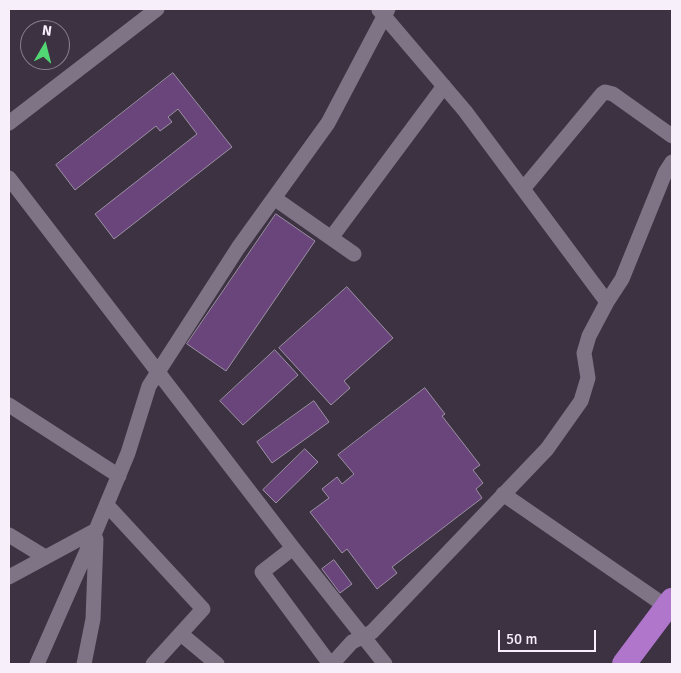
<!DOCTYPE html>
<html>
<head>
<meta charset="utf-8">
<style>
	body { margin:0 }
	#map { position:relative; width:681px; height:673px; overflow:hidden; background:#3c3242; font-family:Signika,sans-serif }
	canvas { display:block }
	.frame { position:absolute; inset:0; border:10px solid #f7f0fb; pointer-events:none }
	.north { position:absolute; left:20px; top:20px; width:50px; height:50px; box-sizing:border-box; background:#3c3242; border:1px solid #877e8c; border-radius:50%; rotate:8deg; font-size:14px; font-weight:700; line-height:20px; text-align:center; color:#f7f0fb }
	.north::after { content:''; display:block; margin:auto; width:18px; height:22px; background:#52d673; clip-path:polygon(50% 0,100% 100%,50% 72%,0 100%) }
	.scale { position:absolute; left:498px; top:630px; width:98px; height:22px; box-sizing:border-box; border:2px solid #f7f0fb; border-top:0; padding-left:6px; font-size:15px; line-height:18px; white-space:nowrap; color:#f7f0fb; -webkit-text-stroke:4px #3c3242; paint-order:stroke }
</style>
</head>
<body>
<div id="map">
<canvas width="681" height="673"></canvas>
<div class="frame"></div>
<div class="north">N</div>
<div class="scale">50 m</div>
</div>
<script>
const ctx = document.querySelector('canvas').getContext('2d');
ctx.lineJoin = 'round';
function fill(path, color) {
  ctx.fillStyle = color;
  ctx.fill(path, 'evenodd');
}
function stroke(path, color, width, dash) {
  ctx.strokeStyle = color;
  ctx.lineWidth = width;
  ctx.lineCap = dash ? 'butt' : 'round';
  ctx.setLineDash(dash || []);
  ctx.stroke(path);
}
const building = new Path2D(`
	M173,73L232,147L114,239L95,214L197,134L178,109L168,117L172,122L160,131L156,126L75,190L56,165Z
	M276,214L315,241L226,371L187,344Z
	M347,287L393,338L344,381L350,388L331,405L279,348Z
	M275,350L298,375L243,425L220,401Z
	M425,388L445,414L442,416L480,465L473,470L483,483L476,489L482,498L392,567L397,573L377,589L347,549L342,553L310,512L329,498L322,489L337,477L342,484L354,474L338,455Z
	M314,401L329,422L272,463L257,442Z
	M305,449L318,462L276,503L263,490Z
	M334,560L352,584L340,593L322,569Z`);
fill(building, '#69457c');
stroke(building, '#9d91a4', 1);
stroke(new Path2D(`
	M379,10L465,111L607,302
	M9,123L157,9
	M9,178L293,548L385,664
	M523,189L602,94L605,92L613,94L672,136
	M274,198L354,254
	M331,238L444,86
	M9,405L119,476
	M503,494L667,607
	M107,505L203,609L153,664
	M9,535L45,557
	M293,548L262,572L330,664
	M9,577L96,530
	M181,634L217,664
	M37,664L96,530L128,453L149,386L238,248L328,123L388,9
	M84,664L93,619L96,539
	M332,664L352,642L372,632L547,449L581,401L588,378L584,353L589,336L607,302L622,279L665,173L672,162`), '#7f7386', 15);
stroke(new Path2D(`
	M624,664L672,600`), '#af76cc', 24);
</script>
</body>
</html>
